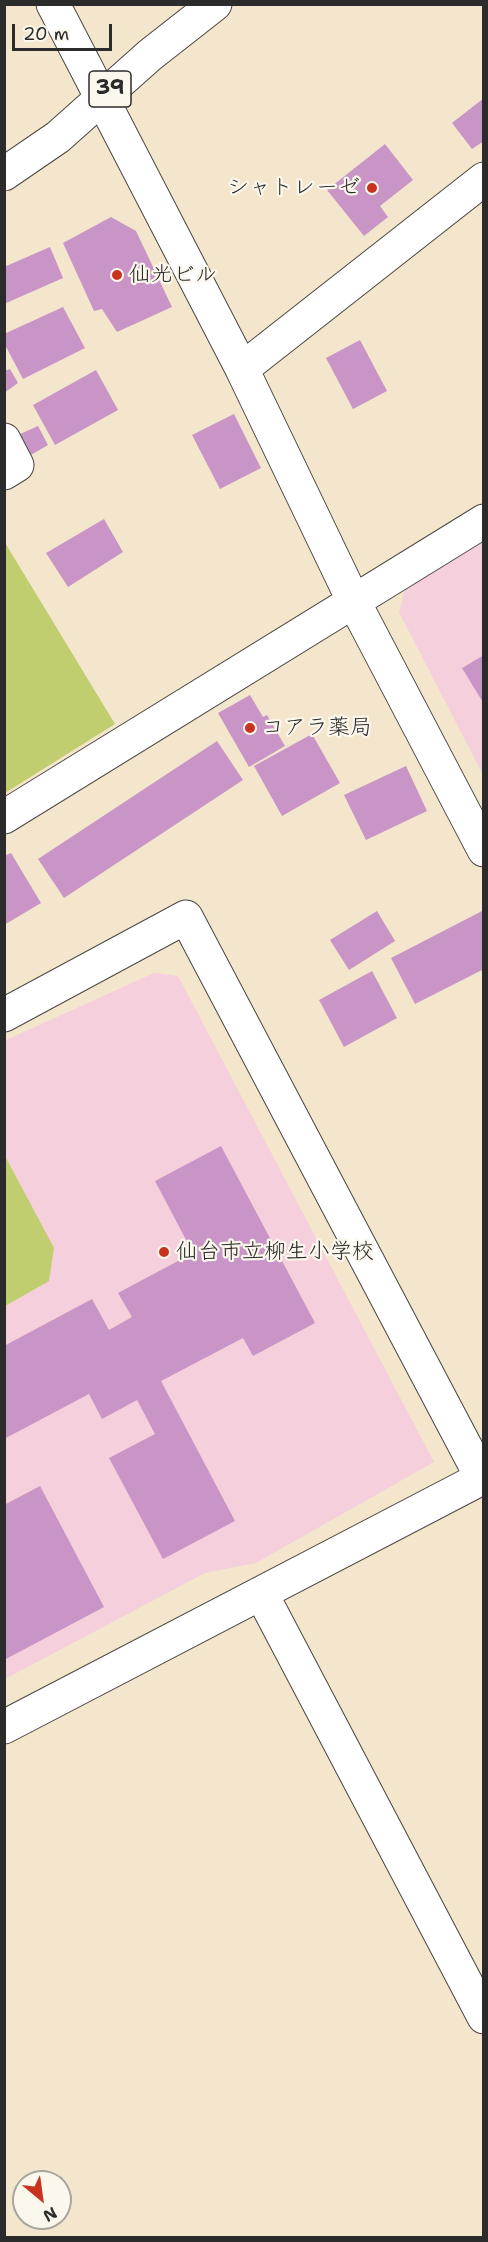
<!DOCTYPE html>
<html>
<head>
<meta charset="utf-8">
<style>
	body { margin:0 }
	#map { position:relative; width:488px; height:2242px; overflow:hidden; background:#f3e6cc; font-family:"Shantell Sans",sans-serif }
	canvas { display:block }
	.frame { position:absolute; inset:0; border:6px solid #2b2b2b; pointer-events:none }
	.north { position:absolute; left:12px; top:2170px; width:60px; height:60px; box-sizing:border-box; background:#fbf7ec; border:2px solid #a8a59f; border-radius:50%; rotate:151deg; font-size:16px; font-weight:700; line-height:24px; text-align:center; color:#2b2b2b }
	.north::after { content:''; display:block; margin:auto; width:21px; height:27px; background:#c8321e; clip-path:polygon(50% 0,100% 100%,50% 72%,0 100%) }
	.scale { position:absolute; left:12px; top:24px; width:100px; height:27px; box-sizing:border-box; border:3px solid #2b2b2b; border-top:0; padding-left:8px; font-size:18px; line-height:21px; white-space:nowrap; color:#2b2b2b; -webkit-text-stroke:4px #fbf7ec; paint-order:stroke }
</style>
</head>
<body>
<div id="map">
<canvas width="488" height="2242"></canvas>
<div class="frame"></div>
<div class="north">N</div>
<div class="scale">20 m</div>
</div>
<script>
const ctx = document.querySelector('canvas').getContext('2d');
ctx.lineJoin = 'round';
function fill(path, color) {
  ctx.fillStyle = color;
  ctx.fill(path, 'evenodd');
}
function stroke(path, color, width, dash) {
  ctx.strokeStyle = color;
  ctx.lineWidth = width;
  ctx.lineCap = dash ? 'butt' : 'round';
  ctx.setLineDash(dash || []);
  ctx.stroke(path);
}
function drawText(font, color, halo, rows, align = 'center') {
  ctx.font = font + ' "Shantell Sans","Klee One",sans-serif';
  ctx.lineWidth = 4.5;
  ctx.setLineDash([]);
  ctx.textBaseline = 'middle';
  ctx.strokeStyle = halo;
  ctx.fillStyle = color;
  for (const [text, x, y, turn = 0] of rows) {
    ctx.save();
    ctx.translate(x, y);
    ctx.rotate((+turn || 0) * Math.PI / 180);
    ctx.textAlign = isNaN(turn) ? turn : align;
    if (halo) ctx.strokeText(text, 0, 0);
    ctx.fillText(text, 0, 0);
    ctx.restore();
  }
}
fill(new Path2D(`
	M483,535V775L399,612L408,580Z
	M154,973L178,976L434,1462L256,1563L205,1573L5,1679L4,1041Z`), '#f5cfdb');
fill(new Path2D(`
	M4,541L115,724L5,793H4Z
	M4,1154L54,1248L49,1281L5,1306Z`), '#c0ce70');
fill(new Path2D(`
	M484,98V141L472,149L452,123Z
	M385,144L413,180L380,206L388,217L364,236L327,190Z
	M111,217L136,231L172,307L117,332L102,309L94,311L63,243Z
	M50,247L63,278L4,304V267Z
	M63,307L85,348L23,379L4,343V334Z
	M360,340L387,391L353,409L326,358Z
	M10,369L18,383L4,393V371Z
	M96,370L118,410L55,445L33,405Z
	M234,414L261,468L220,489L192,435Z
	M38,426L48,445L29,456L18,435Z
	M104,519L123,552L68,587L46,553Z
	M484,655V704L462,668Z
	M250,695L263,717L267,715L285,746L249,767L218,713Z
	M312,734L340,783L282,816L254,766Z
	M217,741L243,780L64,898L38,859Z
	M406,766L427,811L366,840L344,795Z
	M11,853L41,903L4,925V856Z
	M484,910V969L415,1004L391,958Z
	M377,911L395,941L349,970L330,940Z
	M372,971L397,1018L344,1047L319,1000Z
	M221,1146L315,1323L253,1356L243,1338L161,1381L235,1521L163,1559L109,1458L155,1434L137,1400L102,1419L89,1394L4,1439V1346L92,1299L109,1330L132,1317L118,1293L193,1253L155,1181Z
	M40,1486L104,1607L4,1660V1505Z`), '#c895c6');
const minor = new Path2D(`
	M53,4L242,369L354,602L484,850
	M242,369L484,179
	M4,440L17,465L4,473
	M4,817L484,521
	M4,1015L186,917L482,1478
	M261,1593L484,2017
	M4,1727L484,1477`);
const major = new Path2D(`
	M4,174L58,137L150,55L215,4`);
stroke(minor, '#494743', 35);
stroke(major, '#494743', 35);
stroke(minor, '#fff', 33);
stroke(major, '#fff', 33);
for (const [x, y, r, color] of [
	[372,188,6,"#c8321e"],
	[117,275,6,"#c8321e"],
	[250,728,6,"#c8321e"],
	[164,1252,6,"#c8321e"]
]) {
  const dot = new Path2D();
  dot.arc(x, y, r, 0, 2 * Math.PI);
  ctx.fillStyle = color;
  ctx.fill(dot);
  stroke(dot, '#fbf7ec', 2);
}
for (const [x, y, w] of [
	[110,89,42]
]) {
  const box = new Path2D();
  box.roundRect(x - w / 2, y - 18, w, 36, 4.5);
  ctx.fillStyle = '#fbf7ec';
  ctx.fill(box);
  stroke(box, '#2b2b2b', 1.5);
}
drawText('bold 21px', '#2b2b2b', null, [
	["39",110,89]
]);
drawText('22px', '#2b2b2b', '#fbf7ec', [
	["シャトレーゼ",360,188,"right"],
	["仙光ビル",129,275],
	["コアラ薬局",262,728],
	["仙台市立柳生小学校",176,1252]
], 'left');
</script>
</body>
</html>
